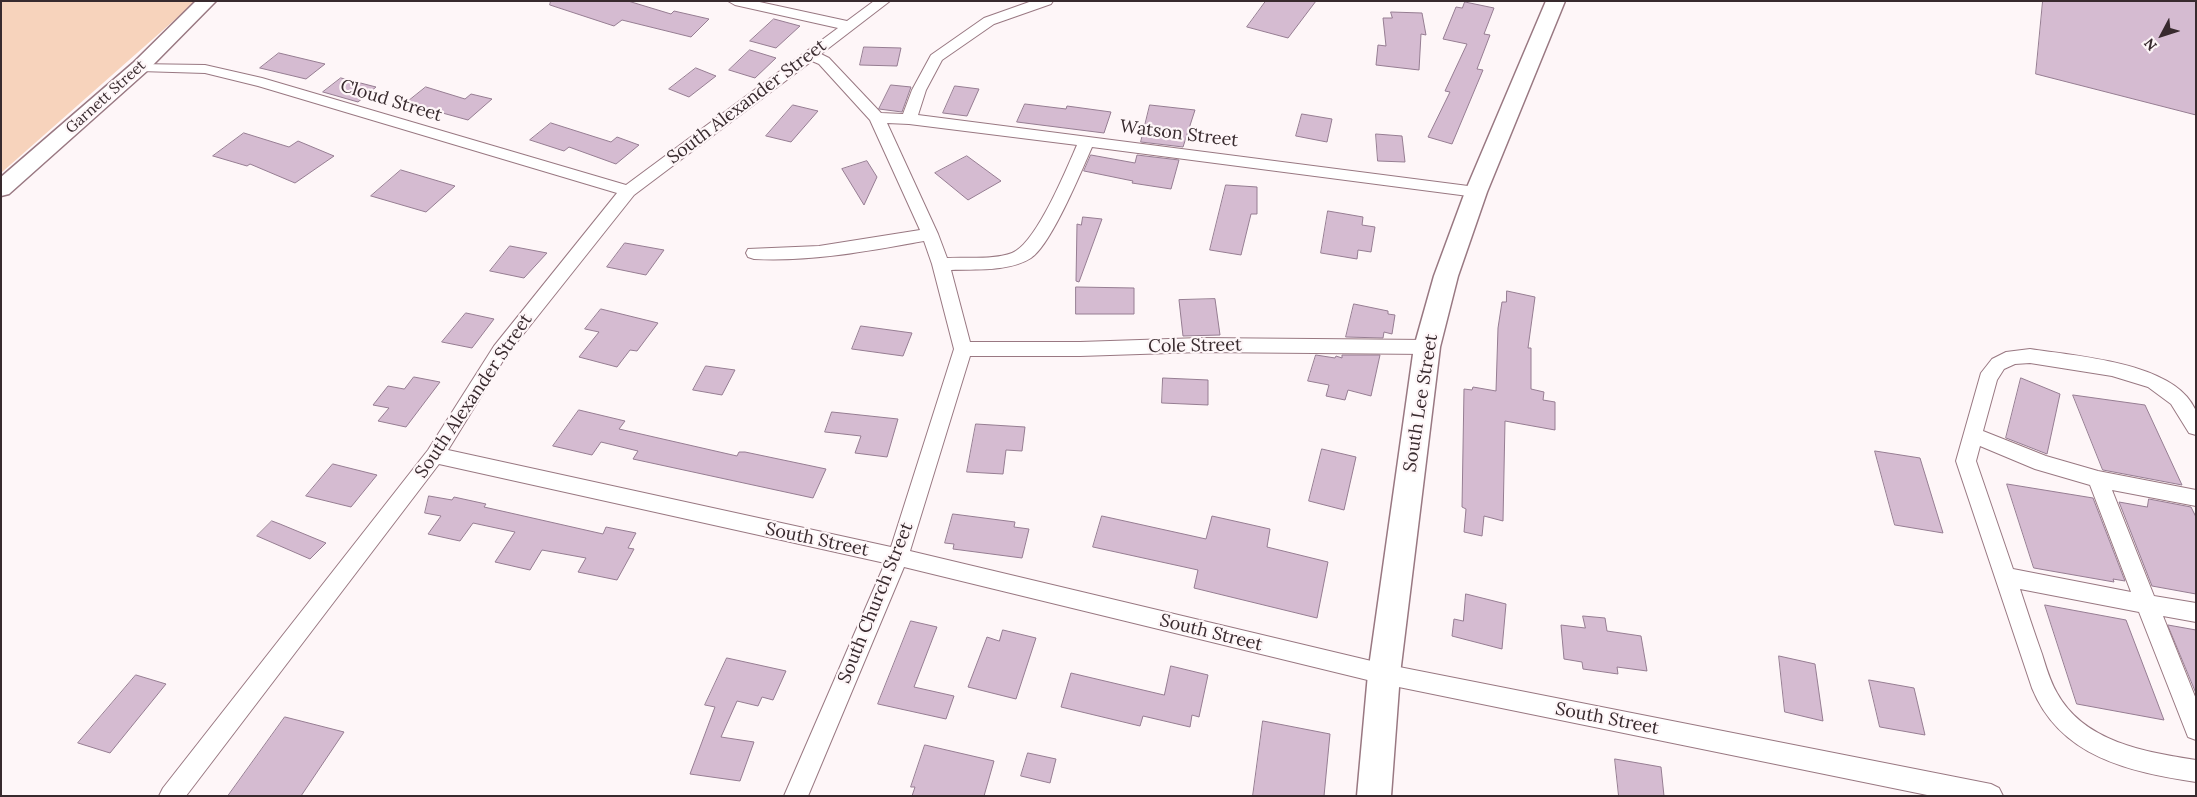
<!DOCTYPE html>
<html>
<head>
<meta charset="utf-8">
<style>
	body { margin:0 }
	#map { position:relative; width:2197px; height:797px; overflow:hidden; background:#fef6f8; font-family:Lora,serif }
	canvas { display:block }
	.frame { position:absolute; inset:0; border:2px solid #382a2e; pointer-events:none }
	.north { position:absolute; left:2137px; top:10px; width:50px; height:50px; -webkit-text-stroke:4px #fef6f8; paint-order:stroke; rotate:230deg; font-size:14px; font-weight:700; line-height:20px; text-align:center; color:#382a2e }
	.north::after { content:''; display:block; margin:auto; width:18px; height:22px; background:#382a2e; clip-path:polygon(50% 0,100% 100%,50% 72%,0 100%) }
</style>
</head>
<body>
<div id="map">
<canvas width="2197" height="797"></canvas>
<div class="frame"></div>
<div class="north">N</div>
</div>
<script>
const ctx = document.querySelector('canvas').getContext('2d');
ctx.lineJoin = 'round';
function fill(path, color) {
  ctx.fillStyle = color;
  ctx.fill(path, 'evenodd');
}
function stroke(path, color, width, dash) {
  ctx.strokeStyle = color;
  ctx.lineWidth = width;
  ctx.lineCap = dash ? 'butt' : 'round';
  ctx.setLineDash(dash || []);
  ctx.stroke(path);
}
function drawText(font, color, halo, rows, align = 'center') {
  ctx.font = font + ' Lora,serif';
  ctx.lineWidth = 4.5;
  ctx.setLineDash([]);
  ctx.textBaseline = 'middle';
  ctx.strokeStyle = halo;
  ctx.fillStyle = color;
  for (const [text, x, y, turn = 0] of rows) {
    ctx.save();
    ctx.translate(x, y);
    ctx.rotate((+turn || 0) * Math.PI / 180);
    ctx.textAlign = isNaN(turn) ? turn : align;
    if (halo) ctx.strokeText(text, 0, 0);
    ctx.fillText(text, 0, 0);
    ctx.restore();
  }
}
fill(new Path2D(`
	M1,1H196L1,173Z`), '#f7d3bc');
const building = new Path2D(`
	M551,1H628L671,14L674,11L709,19L691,37L622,20L614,26L550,5Z
	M1266,1H1316L1288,38L1247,27Z
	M2043,1H2196V115L2036,74Z
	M1465,2L1494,8L1484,34L1490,35L1477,69L1483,70L1452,144L1428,137L1450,92L1445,91L1467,44L1443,39L1456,7L1462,8Z
	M1391,12L1422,13L1426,35L1421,34L1419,70L1376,65L1378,45L1386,46L1383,18H1392Z
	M774,19L800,26L776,48L750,41Z
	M864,47L901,48L897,66L860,65Z
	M750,50L776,58L755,78L729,70Z
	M279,53L325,64L306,79L260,68Z
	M696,68L716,76L689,97L669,89Z
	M341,78L376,87L358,102L323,92Z
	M891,85L911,87L902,112L879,109Z
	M955,86L979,89L967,116L943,113Z
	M426,87L465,99L471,94L492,99L468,120L406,103Z
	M1025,104L1066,109L1067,106L1111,112L1104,133L1017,122Z
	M793,105L818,111L791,142L766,136Z
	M1150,105L1195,110L1183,147L1141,142Z
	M1302,114L1332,119L1327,142L1296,136Z
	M551,123L611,142L617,137L639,145L616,164L569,147L564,151L530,140Z
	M244,133L289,147L298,141L334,156L295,183L250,164L247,166L213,156Z
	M1376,134L1402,136L1405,162L1378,161Z
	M1091,155L1135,163L1137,155L1179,160L1171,189L1132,183L1133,181L1084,171Z
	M967,156L1001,181L968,200L935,173Z
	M867,161L877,177L864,205L842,169Z
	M401,170L455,186L426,212L371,196Z
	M1226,185L1257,187V214H1251L1241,255L1210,250Z
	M1328,211L1363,217L1362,225L1375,227L1371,252L1358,250L1357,259L1321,253Z
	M1083,217L1102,219L1079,282L1076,281L1077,224L1081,225Z
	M625,243L664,250L646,275L607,267Z
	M510,246L547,253L524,278L490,271Z
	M1076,287L1134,288V314H1076Z
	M1507,291L1535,297L1528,348H1531V389L1544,392L1543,400L1555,402V430L1505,421L1503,521L1484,516L1482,536L1464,532L1466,509L1462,507L1464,389L1472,390L1473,387L1496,391L1498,328L1502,302H1506Z
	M1215,299L1220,335L1183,336L1179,300Z
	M1354,304L1388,311V314L1395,315L1392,334L1384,332L1383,338L1346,337Z
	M601,309L658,323L637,351L630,350L617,367L579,357L599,332L585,329Z
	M466,313L494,319L472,348L442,342Z
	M861,326L912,333L903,356L852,349Z
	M1316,355L1335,358L1336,356L1342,358V355H1380L1371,396L1348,390L1345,400L1326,396L1329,385L1308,381Z
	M706,366L735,370L722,395L693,390Z
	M414,377L440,382L406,427L378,421L389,408L373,405L388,386L404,389Z
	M1163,378L1208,380V405L1162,403Z
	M2021,378L2060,394L2047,454L2006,438Z
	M2073,395L2145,405L2182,485L2103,470Z
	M579,410L625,421L619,429L737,456L739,452H745L826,469L813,498L633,459L638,451L601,442L592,455L553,446Z
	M832,412L898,419L887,457L855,453L861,436L825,432Z
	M976,424L1025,427L1022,451L1006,450L1003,474L967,472Z
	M1322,449L1356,457L1344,510L1309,501Z
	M1875,451L1920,458L1943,533L1895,525Z
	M333,464L377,475L351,507L306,496Z
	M2007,484L2093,498L2125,581L2113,579L2114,582L2034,568Z
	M429,496L452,500L454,497L486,504L484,507L603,534L606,527L636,533L628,548L634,549L617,580L578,572L586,558L542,550L530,570L495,562L515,532L473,523L460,541L428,534L441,516L425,513Z
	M2149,499L2191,507L2196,517V594L2152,586L2119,502L2147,507Z
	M953,514L1015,522L1014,527L1029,529L1022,558L953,549L954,544L945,543Z
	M1102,516L1206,539L1212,516L1270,529L1267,547L1328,562L1317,618L1194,588L1198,570L1093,547Z
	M272,521L280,524L326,543L310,559L257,536Z
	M1466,594L1506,604L1502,649L1452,636L1454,619L1463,621Z
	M2045,605L2126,620L2164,720L2077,704Z
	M1583,616L1605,618L1607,631L1641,636L1647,671L1617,667L1618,674L1583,669L1582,662L1564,659L1561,625L1585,628Z
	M911,621L937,627L914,687L954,696L946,719L878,704Z
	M2168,625L2196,630V693Z
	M1003,630L1036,638L1016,699L968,687L987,637L999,641Z
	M1779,656L1815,664L1823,721L1785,712Z
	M727,658L786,671L773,700L762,697L758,706L737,701L721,737L754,742L740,781L690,774L715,707L705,705Z
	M1171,666L1208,675L1199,717L1192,715L1190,727L1143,716L1140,726L1061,707L1071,673L1164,695Z
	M136,675L166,684L110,753L78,743Z
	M1869,680L1914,688L1925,735L1880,727Z
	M285,717L344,732L301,796H228Z
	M1263,721L1330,734L1324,796H1253Z
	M925,745L994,761L984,796H912L915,787H911Z
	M1028,753L1056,759L1050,783L1021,776Z
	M1615,759L1661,767L1664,796H1619Z`);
fill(building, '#d5bbd1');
stroke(building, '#967d92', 1);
const street = new Path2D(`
	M728,1H755L847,21L874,1H890L821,54L829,58L881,113L903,114L912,90L931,55L984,18L1032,1H1053L1051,4L994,24L942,60L926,90L918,115L1476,187L1482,188L1484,192L1482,196L1476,197L1092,147C1081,172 1051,245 1031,258C1009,272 975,269 951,270L970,342H1080L1200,338L1427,340L1433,342L1436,347L1433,352L1427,354L1200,352L1080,356H970L910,551L1384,664L1991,784L1999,788L2003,796H1932L1384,684L904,567L808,796H784L885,563L439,464L186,796H159L163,788L428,450L494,346L617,193L258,86L205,73L140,71L135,70L133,67L135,64L205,65L262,78L626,185L838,28L735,5ZM812,61L819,64L870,120L920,230L819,246L748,249L746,253L748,257L754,259C812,262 868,251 924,241L932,264L954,349L891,547L448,450L506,356L634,195ZM887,123L909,124L1077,145C1066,170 1036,244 1012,253C993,260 968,257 947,258L938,234Z
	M2030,349C2075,356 2174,362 2195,409C2197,416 2196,428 2196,435L2189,433L2171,404L2148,387L2112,376L2030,363L2015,364L2004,369L1997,380L1983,431L2046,456L2098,471L2196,490V506L2112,490L2154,596L2196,603V622L2163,616L2196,699V740L2188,737L2139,612L2020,589C2027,610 2034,632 2042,654C2046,667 2050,681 2057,693C2084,742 2145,752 2196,760V782C2130,772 2060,757 2032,688L1956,461L1981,373L1992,359L2006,352ZM1980,446L2035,469L2090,485L2131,592L2013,569L1976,461Z`);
const secondary = new Path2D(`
	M196,1H216L147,71L9,194L1,196V177L133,63Z
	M1546,1H1565L1487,192L1458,276L1440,347L1400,674L1391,796H1357L1368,674L1414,347L1434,276L1465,192Z`);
stroke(street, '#997882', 2);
stroke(secondary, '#997882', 3);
fill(street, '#fff');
fill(secondary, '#fff');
drawText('15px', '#382a2e', '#fef6f8', [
	["Garnett Street",106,97,-42]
]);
drawText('18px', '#382a2e', '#fef6f8', [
	["Cloud Street",391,101,17],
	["South Alexander Street",747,102,-37],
	["Watson Street",1179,134,7],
	["Cole Street",1195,346,-1],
	["South Alexander Street",474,396,-56],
	["South Lee Street",1421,403,-81],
	["South Street",817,540,12],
	["South Church Street",876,603,-68],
	["South Street",1211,633,14],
	["South Street",1607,719,11]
]);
</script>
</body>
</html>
